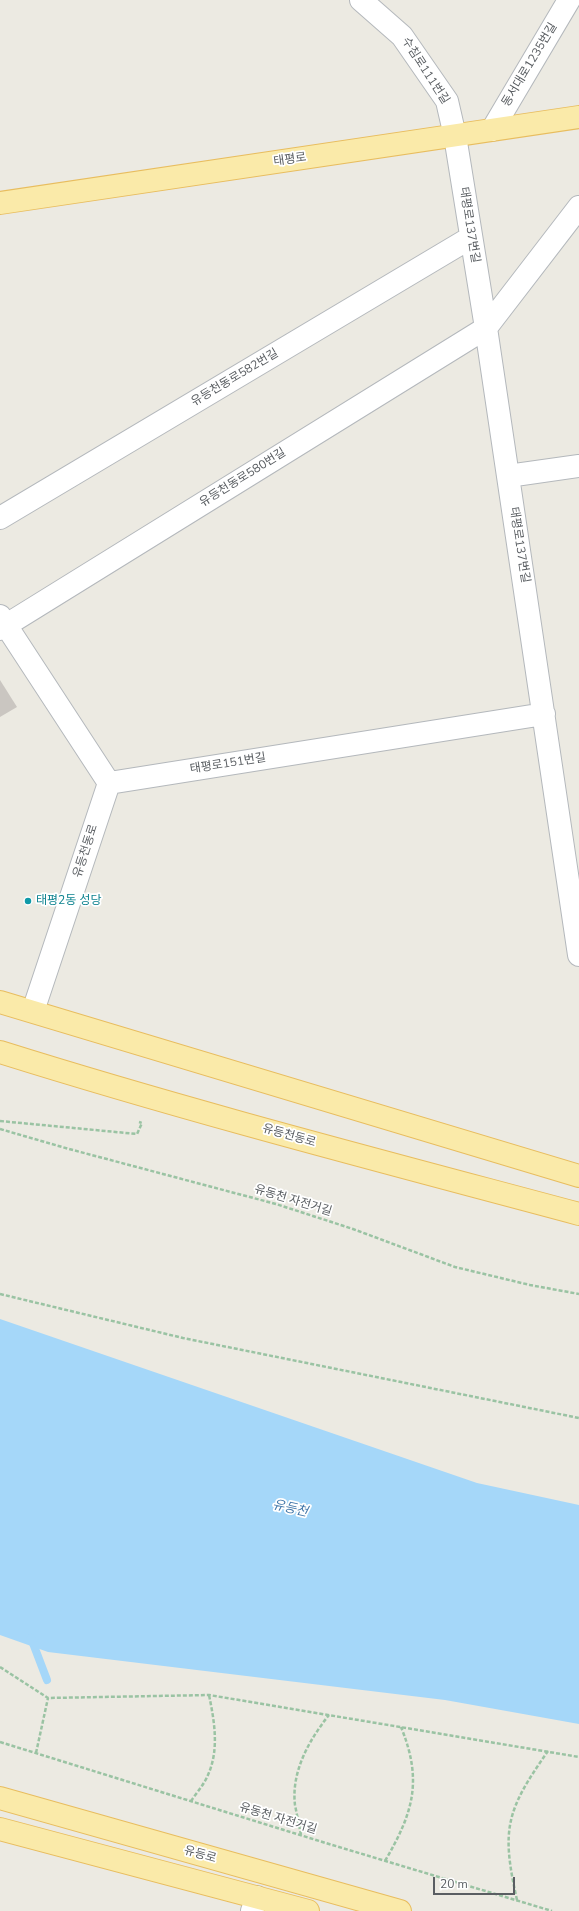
<!DOCTYPE html>
<html>
<head>
<meta charset="utf-8">
<style>
	body { margin:0 }
	#map { position:relative; width:579px; height:1911px; overflow:hidden; background:#eceae2; font-family:"Nunito Sans",sans-serif }
	canvas { display:block }
	.scale { position:absolute; left:433px; top:1877px; width:82px; height:18px; box-sizing:border-box; border:2px solid #5a5e62; border-top:0; padding-left:5px; font-size:12px; line-height:14px; white-space:nowrap; color:#5a5e62; -webkit-text-stroke:3px #fff; paint-order:stroke }
</style>
</head>
<body>
<div id="map">
<canvas width="579" height="1911"></canvas>
<div class="scale">20 m</div>
</div>
<script>
const ctx = document.querySelector('canvas').getContext('2d');
ctx.lineJoin = 'round';
function fill(path, color) {
  ctx.fillStyle = color;
  ctx.fill(path, 'evenodd');
}
function stroke(path, color, width, dash) {
  ctx.strokeStyle = color;
  ctx.lineWidth = width;
  ctx.lineCap = dash ? 'butt' : 'round';
  ctx.setLineDash(dash || []);
  ctx.stroke(path);
}
function drawText(font, color, halo, rows, align = 'center') {
  ctx.font = font + ' "Nunito Sans","Noto Sans KR",sans-serif';
  ctx.lineWidth = 3.5;
  ctx.setLineDash([]);
  ctx.textBaseline = 'middle';
  ctx.strokeStyle = halo;
  ctx.fillStyle = color;
  for (const [text, x, y, turn = 0] of rows) {
    ctx.save();
    ctx.translate(x, y);
    ctx.rotate((+turn || 0) * Math.PI / 180);
    ctx.textAlign = isNaN(turn) ? turn : align;
    if (halo) ctx.strokeText(text, 0, 0);
    ctx.fillText(text, 0, 0);
    ctx.restore();
  }
}
fill(new Path2D(`
	M0,1319L477,1483L579,1505V1724L445,1700L48,1652L0,1635Z`), '#a5d7f9');
stroke(new Path2D(`
	M31,1638L47,1680`), '#a5d7f9', 8);
fill(new Path2D(`
	M0,680L17,707L0,717Z`), '#cac6c1');
const minor = new Path2D(`
	M361,0L402,36L447,101L455,136L486,328L579,955
	M492,130L569,0
	M508,476L579,466
	M0,518L470,238
	M0,616L109,783L544,714
	M0,629L486,328L579,207
	M33,1011L109,783
	M252,1911L257,1897`);
const major = new Path2D(`
	M0,203L579,117
	M0,1002L579,1176
	M0,1052C191,1112 385,1162 579,1214
	M0,1798L400,1911
	M0,1829L308,1911`);
stroke(minor, '#b4b8bc', 24);
stroke(major, '#e8bd5f', 24);
stroke(new Path2D(`
	M0,1121L137,1134L142,1123L139,1122
	M0,1129L69,1149L276,1204L353,1229L455,1267L530,1285L579,1294
	M0,1294L183,1338L579,1418
	M0,1667L48,1698L209,1695L579,1757
	M0,1742L329,1844L552,1911
	M36,1753L48,1698
	M191,1801C195,1795 201,1788 205,1781C220,1754 215,1724 209,1695
	M301,1835C299,1825 297,1815 295,1805C291,1772 309,1740 329,1715
	M385,1861C413,1813 423,1781 401,1727
	M517,1900C501,1829 506,1811 548,1751`), '#9ac3a3', 2.5, [4, 2]);
stroke(minor, '#fff', 22);
stroke(major, '#faeaa9', 22);
for (const [x, y, r, color] of [
	[28,901,4,"#0f9aa8"]
]) {
  const dot = new Path2D();
  dot.arc(x, y, r, 0, 2 * Math.PI);
  ctx.fillStyle = color;
  ctx.fill(dot);
  stroke(dot, '#fff', 1.5);
}
drawText('12px', '#5a5e62', '#fff', [
	["동서대로1235번길",530,65,-59],
	["수침로111번길",425,71,57],
	["태평로",290,160,-8],
	["태평로137번길",469,225,81],
	["유등천동로582번길",235,378,-31],
	["유등천동로580번길",243,478,-32],
	["태평로137번길",519,545,81],
	["태평로151번길",228,764,-9],
	["유등천동로",86,851,-72],
	["유등천동로",289,1136,16],
	["유동천 자전거길",293,1201,17],
	["유동천 자전거길",278,1819,17],
	["유등로",200,1855,16]
]);
drawText('12px', '#0d838f', '#fff', [
	["태평2동 성당",36,901]
], 'left');
drawText('italic 13px', '#4378aa', '#fff', [
	["유등천",290,1509,13]
]);
</script>
</body>
</html>
